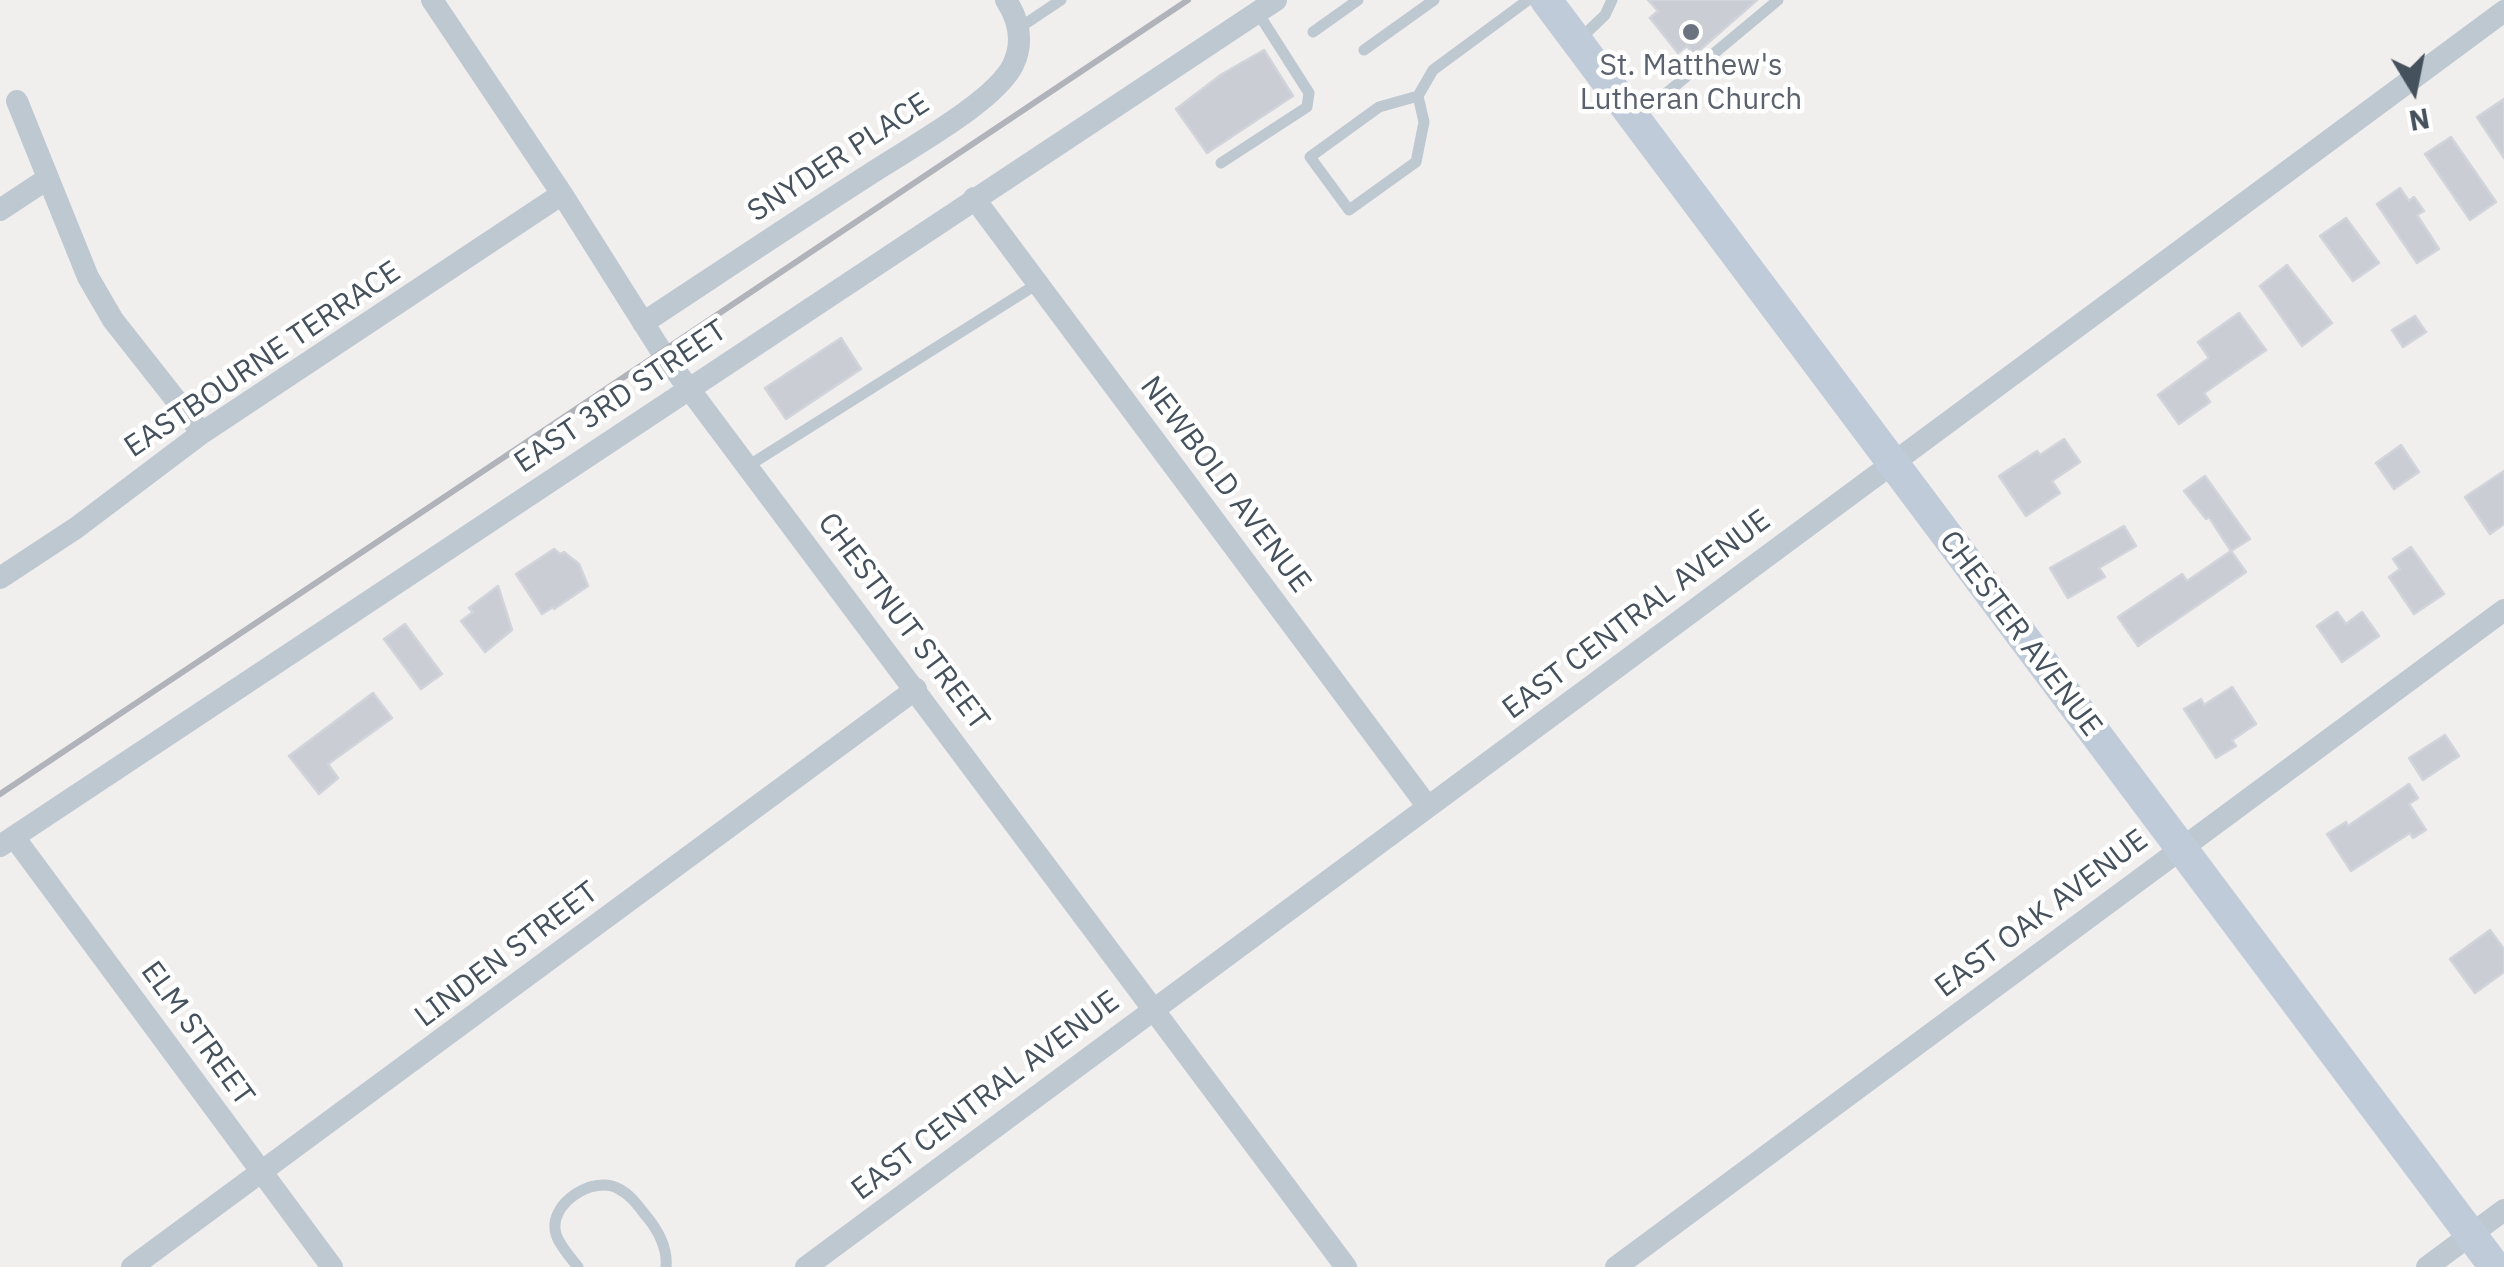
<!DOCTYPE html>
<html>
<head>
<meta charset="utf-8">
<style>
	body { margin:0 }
	#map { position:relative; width:2504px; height:1267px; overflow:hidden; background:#f1eeee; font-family:"IBM Plex Sans",sans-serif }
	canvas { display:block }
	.north { position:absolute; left:2364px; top:40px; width:100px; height:100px; -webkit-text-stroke:8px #fff; paint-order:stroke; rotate:170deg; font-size:28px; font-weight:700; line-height:40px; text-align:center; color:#45515c }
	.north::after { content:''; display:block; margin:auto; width:35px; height:45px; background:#45515c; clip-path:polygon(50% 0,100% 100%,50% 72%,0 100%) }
</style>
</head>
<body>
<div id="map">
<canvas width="2504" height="1267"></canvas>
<div class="north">N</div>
</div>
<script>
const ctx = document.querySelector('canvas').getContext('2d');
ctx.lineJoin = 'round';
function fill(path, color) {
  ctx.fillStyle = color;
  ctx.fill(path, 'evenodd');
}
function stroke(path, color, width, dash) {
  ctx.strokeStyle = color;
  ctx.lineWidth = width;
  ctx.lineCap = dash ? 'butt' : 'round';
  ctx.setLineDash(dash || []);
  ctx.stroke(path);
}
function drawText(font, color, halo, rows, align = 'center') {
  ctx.font = font + ' "IBM Plex Sans",sans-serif';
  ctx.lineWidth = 9;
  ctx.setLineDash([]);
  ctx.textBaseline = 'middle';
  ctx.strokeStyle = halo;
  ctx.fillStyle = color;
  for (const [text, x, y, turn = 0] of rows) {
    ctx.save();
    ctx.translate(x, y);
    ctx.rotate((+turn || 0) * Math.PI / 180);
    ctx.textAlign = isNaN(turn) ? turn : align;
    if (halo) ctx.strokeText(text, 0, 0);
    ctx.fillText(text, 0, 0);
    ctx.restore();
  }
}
const building = new Path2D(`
	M1648,0H1757L1694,55L1687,46L1678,53L1650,18L1658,11Z
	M1264,50L1293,96L1207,153L1176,109L1222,74Z
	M2504,99V158L2477,117Z
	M2451,137L2496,202L2470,220L2425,154Z
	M2400,188L2409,201L2414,197L2424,211L2417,215L2439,249L2417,263L2377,204Z
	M2346,218L2379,263L2353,281L2320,236Z
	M2287,265L2332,323L2302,346L2260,286Z
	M2239,313L2266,350L2204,393L2210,402L2179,424L2158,395L2209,358L2198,342Z
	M2415,316L2426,332L2403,347L2392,330Z
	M841,338L861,369L786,419L765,388Z
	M2064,439L2080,462L2052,481L2060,493L2026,516L1999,476L2037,451L2040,455Z
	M2401,445L2419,472L2394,489L2376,463Z
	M2504,471V524L2490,534L2465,497Z
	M2205,476L2250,539L2231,551L2209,517L2206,519L2184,491Z
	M2124,526L2136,546L2099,568L2105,577L2068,598L2050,568Z
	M2411,547L2444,594L2414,614L2389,577L2400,569L2393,559Z
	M554,549L560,554L564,552L579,564L588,586L554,609L553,607L542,614L516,574Z
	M2231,551L2246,572L2138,646L2118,617L2182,574L2187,581Z
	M498,586L512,630L485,652L461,621L473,612L469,608Z
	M2337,612L2346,624L2362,612L2379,636L2342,662L2317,626Z
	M405,624L442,674L421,689L384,639Z
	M2232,687L2256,724L2232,740L2236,746L2216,758L2184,709L2201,699L2204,705Z
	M373,693L392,718L328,764L338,778L319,794L289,756Z
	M2445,735L2459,756L2423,780L2409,758Z
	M2409,784L2418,798L2409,804L2426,830L2413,838L2410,833L2351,871L2327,834L2346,822L2348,826Z
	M2490,930L2504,949V972L2475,993L2450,959Z`);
fill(building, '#cacdd3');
stroke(building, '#d1d4da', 2.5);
stroke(new Path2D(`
	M1019,28L1061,0
	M1313,32L1358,0
	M1580,39L1605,15L1612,0
	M1364,50L1434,0
	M1418,96L1379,107L1310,157L1349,210L1416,162L1424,122L1418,96L1433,70L1528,0
	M1639,116L1778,0
	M1221,163L1307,107L1309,93L1258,13
	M748,466L1037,284
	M578,1267C571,1258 559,1245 556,1234C547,1204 594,1174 619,1189C631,1195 639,1207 647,1217C658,1230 668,1249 666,1267`), '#bdc8d1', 11);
stroke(new Path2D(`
	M432,0L562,194L663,354L1346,1267
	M17,101L88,277L113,320L202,433
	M974,198L1428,807
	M0,210L47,179
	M643,323C722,271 801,218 881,167C915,145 996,100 1013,65C1024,42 1019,20 1006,0
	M0,578L76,528L202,433L562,194
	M14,837L332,1267
	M0,846L1276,0
	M132,1267L916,689
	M806,1267L2504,11
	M1616,1267L2504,610
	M2427,1267L2504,1210`), '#bdc8d1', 22);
stroke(new Path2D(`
	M1546,0L2495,1267`), '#bfcbd8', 32);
stroke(new Path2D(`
	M0,794L1188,0`), '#b0b3b9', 6);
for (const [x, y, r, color] of [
	[1691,32,10,"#6b7280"]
]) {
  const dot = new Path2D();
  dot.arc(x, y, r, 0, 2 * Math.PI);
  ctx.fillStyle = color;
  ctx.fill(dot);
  stroke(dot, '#fff', 4);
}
drawText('30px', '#5b616d', '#fff', [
	["St. Matthew's",1691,66],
	["Lutheran Church",1691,100]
]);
drawText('30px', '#45515c', '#fff', [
	["SNYDER PLACE",839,158,-33],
	["EASTBOURNE TERRACE",263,360,-34],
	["EAST 3RD STREET",621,397,-34],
	["NEWBOLD AVENUE",1225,485,53],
	["EAST CENTRAL AVENUE",1637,615,-37],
	["CHESTNUT STREET",903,622,53],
	["CHESTER AVENUE",2020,634,53],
	["EAST OAK AVENUE",2042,914,-37],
	["LINDEN STREET",507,955,-37],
	["ELM STREET",197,1034,54],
	["EAST CENTRAL AVENUE",986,1096,-37]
]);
</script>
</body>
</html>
